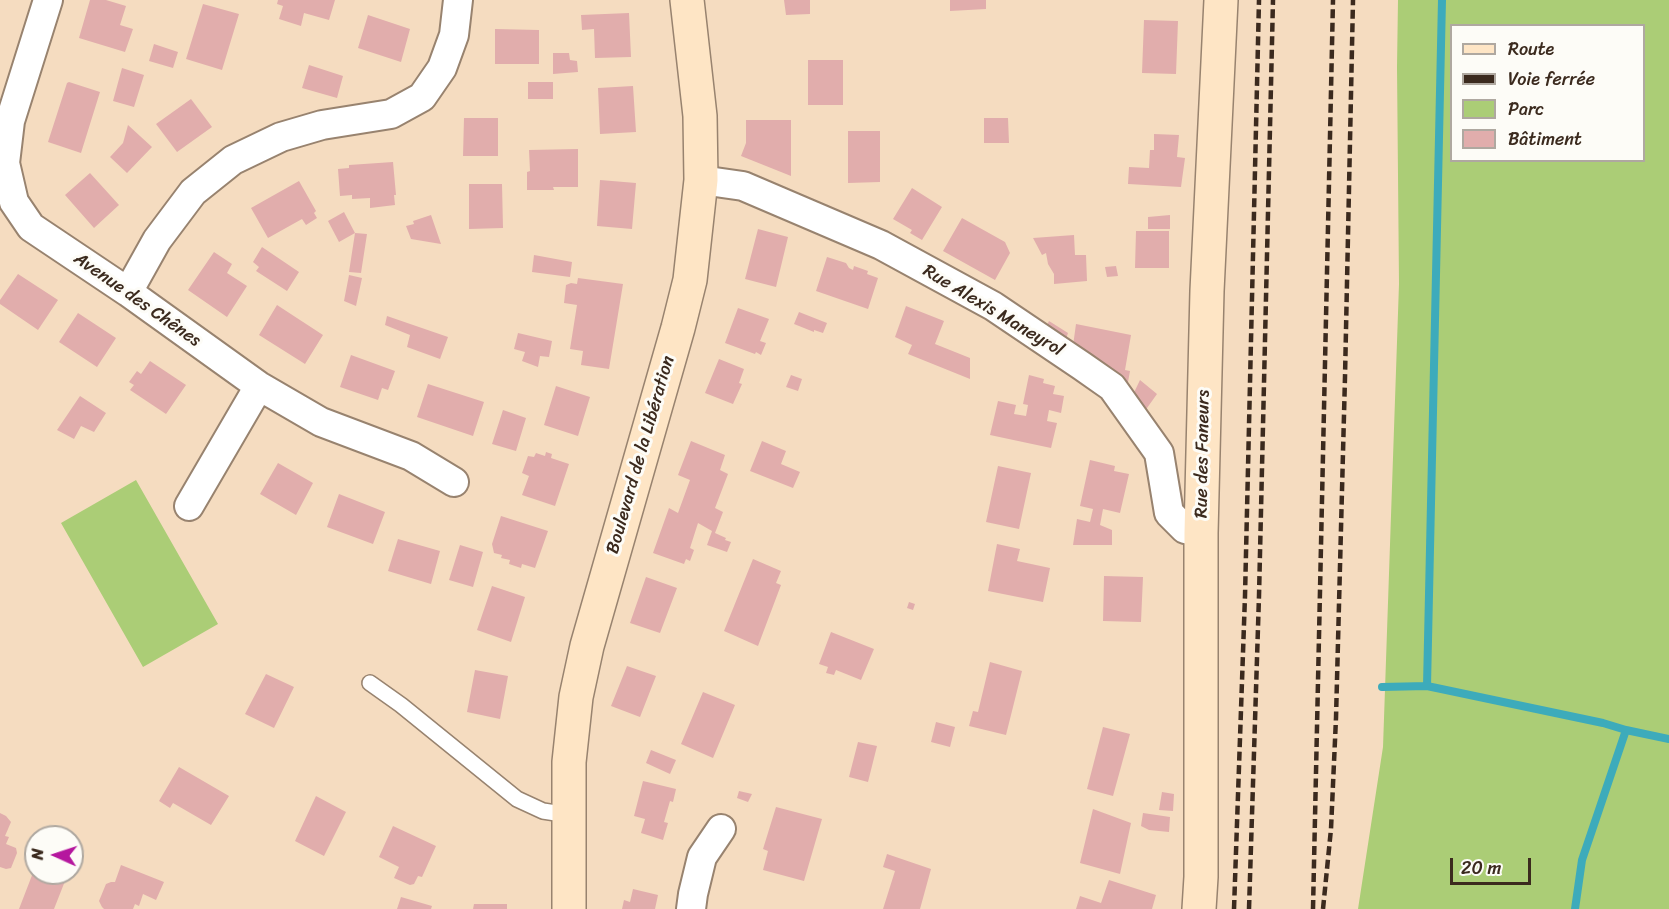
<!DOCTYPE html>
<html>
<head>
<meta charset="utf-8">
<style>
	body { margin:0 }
	#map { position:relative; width:1669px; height:909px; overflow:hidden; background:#f5dcc0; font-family:Sriracha,sans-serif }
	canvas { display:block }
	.legend { position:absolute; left:1450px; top:24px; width:195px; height:138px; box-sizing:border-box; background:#fdfcf7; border:2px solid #afa8a0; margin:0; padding:8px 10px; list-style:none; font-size:18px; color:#3b2a1e }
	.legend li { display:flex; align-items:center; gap:12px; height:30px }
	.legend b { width:30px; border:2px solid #afa8a0 }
	.north { position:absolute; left:24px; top:825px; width:60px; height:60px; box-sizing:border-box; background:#fdfcf7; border:2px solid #afa8a0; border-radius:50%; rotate:273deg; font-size:16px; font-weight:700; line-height:24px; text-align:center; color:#3b2a1e }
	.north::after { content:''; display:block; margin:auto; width:21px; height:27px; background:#b5179e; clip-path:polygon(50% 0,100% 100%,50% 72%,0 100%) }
	.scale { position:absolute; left:1450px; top:858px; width:81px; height:27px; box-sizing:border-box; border:3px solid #3b2a1e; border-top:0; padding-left:8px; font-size:18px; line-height:21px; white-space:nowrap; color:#3b2a1e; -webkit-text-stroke:4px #fdfcf7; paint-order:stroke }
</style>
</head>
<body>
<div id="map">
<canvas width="1669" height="909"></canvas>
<ul class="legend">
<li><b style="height:8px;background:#fee5c5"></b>Route</li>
<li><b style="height:8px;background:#3b2a1e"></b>Voie ferrée</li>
<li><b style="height:16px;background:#abcd76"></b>Parc</li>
<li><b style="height:16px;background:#e1adac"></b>Bâtiment</li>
</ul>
<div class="north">N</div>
<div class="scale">20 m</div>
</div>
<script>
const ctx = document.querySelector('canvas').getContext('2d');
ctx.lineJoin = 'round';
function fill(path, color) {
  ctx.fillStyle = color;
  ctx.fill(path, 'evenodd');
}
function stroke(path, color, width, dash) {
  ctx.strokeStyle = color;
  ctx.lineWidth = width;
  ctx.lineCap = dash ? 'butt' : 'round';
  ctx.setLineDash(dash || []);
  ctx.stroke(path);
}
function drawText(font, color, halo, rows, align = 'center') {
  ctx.font = font + ' Sriracha,sans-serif';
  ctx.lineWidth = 6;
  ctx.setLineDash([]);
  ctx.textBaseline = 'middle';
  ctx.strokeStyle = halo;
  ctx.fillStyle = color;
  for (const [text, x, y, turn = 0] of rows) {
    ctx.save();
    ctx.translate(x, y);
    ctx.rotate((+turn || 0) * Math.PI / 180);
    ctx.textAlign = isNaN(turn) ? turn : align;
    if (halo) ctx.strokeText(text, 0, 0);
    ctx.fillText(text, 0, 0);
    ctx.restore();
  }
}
fill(new Path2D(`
	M1398,0H1669V909H1358L1383,747L1399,284L1397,67ZM1452,26H1644V160H1452Z
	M136,480L218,624L143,667L61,523Z`), '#abcd76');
stroke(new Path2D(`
	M1427,686L1442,0
	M1382,687L1427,686L1603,723L1626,730L1669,739
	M1575,909L1582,860L1626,730`), '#3dabbb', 8);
fill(new Path2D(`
	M90,0H106L126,6L120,25L133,29L125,52L79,38Z
	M278,0H335L329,20L304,13L301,26L279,19L283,6L277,4Z
	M784,0H810V14L786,15Z
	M950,0H986V9L950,11Z
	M203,4L239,14L222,70L186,59Z
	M629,13L631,57L595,58L594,29L582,30L581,15Z
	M368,15L410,29L401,62L358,48Z
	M1144,20L1178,21L1176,74L1142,73Z
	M495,29L539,30V64H495Z
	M154,44L178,52L173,68L149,61Z
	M553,53H569L570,60L577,61L578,72L553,74Z
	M808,60H843V105H808Z
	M309,65L343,76L337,98L302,88Z
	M122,68L144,75L134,107L113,101Z
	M69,82L100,92L81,153L48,142L67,83Z
	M528,82H553V99H528Z
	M633,86L636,132L600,134L598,88Z
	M191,99L212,127L177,152L156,124Z
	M464,118H498V156H463Z
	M984,118H1008L1009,143H984Z
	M746,120H791V176L741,156L746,143Z
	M128,125L152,147L127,173L110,157L123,143Z
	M848,131H880V182L848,183Z
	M1154,134L1179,135L1177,157L1185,158L1181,187L1128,184L1129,167L1149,168L1150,150H1154Z
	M578,149V187H553L554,190H527V172L530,171L529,150Z
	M393,162L396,195H394L395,205L370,208V198L352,199V195L340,196L338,169L349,168V165Z
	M90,173L119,205L94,228L65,195Z
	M600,180L636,183L632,229L597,226Z
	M299,181L316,211L314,213L317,218L306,225L302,219L268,238L251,208Z
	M469,184H502L503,228L469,229Z
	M912,188L942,207L922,240L910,233L912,230L893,219Z
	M344,212L355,233L367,234L361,273L349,272L355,233L339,242L328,221Z
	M431,215L441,244L411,239L406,226L414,224L413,221Z
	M1170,215V229H1148V217Z
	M962,218L1005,242L1010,253L995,280L943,251Z
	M758,229L788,237L776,287L745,279Z
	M1136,231H1169V268H1135Z
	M1074,235L1075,255H1086L1087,281L1054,284V274L1048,264L1046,253L1042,255L1033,238Z
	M262,247L299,272L287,291L256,271L259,267L253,262Z
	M214,252L232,264L227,273L247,286L227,317L188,290Z
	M534,255L572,262L570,277L532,272Z
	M827,257L846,263L849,268L853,270L854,266L868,271L867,274L878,278L868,309L816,291Z
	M1116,266L1118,276L1107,277L1105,267Z
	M18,274L58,300L38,330L0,304V300Z
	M349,275L362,278L356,306L344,301Z
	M578,278L623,284L609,369L581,365L583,351L570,349L577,305L564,303L566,285L571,283L577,284Z
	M277,305L323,335L305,364L259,335Z
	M906,306L944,321L935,344L970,358V379L908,354L912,345L895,337Z
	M738,308L769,319L760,341L766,343L761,355L756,352L755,354L725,343Z
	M799,312L827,323L823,333L814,330V332L794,324Z
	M78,313L116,338L97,367L59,342Z
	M387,316L448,337L440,359L407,347L410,335L385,325Z
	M1049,321L1068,333L1063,348L1043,334Z
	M1076,324L1131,335L1125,370L1130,371L1128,382L1112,380L1113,368L1084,364L1072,353Z
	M518,333L552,341L549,357L540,356L538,367L522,361L525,352L514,349Z
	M351,355L395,371L388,390L382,388L378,400L340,387Z
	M719,359L744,369L739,383L742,384L733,404L705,393Z
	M150,361L186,385L166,414L130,390L134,385L129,382L137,371L141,374Z
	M791,375L802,379L798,391L786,387Z
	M1029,375L1044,379L1043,383L1055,386L1053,394L1064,396L1061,413L1049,410L1047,421L1057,423L1051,448L990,435L998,401L1016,405L1014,414L1026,416L1028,405L1023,404Z
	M1140,380L1157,394L1142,415L1130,401Z
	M428,384L484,402L473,436L417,417Z
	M556,386L590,397L578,436L544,425Z
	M80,396L106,413L94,432L81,426L74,439L57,430Z
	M503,410L526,418L516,451L492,444Z
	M691,441L725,455L720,470L728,474L715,508L723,512L715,533L726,538L725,540L731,542L727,552L707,545L712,531L698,523L690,548L694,550L690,561L686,559L684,564L653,553L669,508L678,513L690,480L678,475Z
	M762,441L786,451L781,464L800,472L793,488L750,471Z
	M546,452L552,454L551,458L569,464L555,506L522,495L529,476L522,473L528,456L534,457L536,453L545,456Z
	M1090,460L1115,466L1114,471L1129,474L1120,513L1103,509L1100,525L1112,530V545H1073L1077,519L1090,522L1093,509L1080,506Z
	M278,463L313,483L296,515L260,494Z
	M998,466L1031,473L1019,529L986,522Z
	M339,494L385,512L373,544L327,527Z
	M501,516L548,531L535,568L522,564L521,568L509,564L510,560L501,558L502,555L494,553L492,544Z
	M398,539L440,551L431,584L388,571Z
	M997,544L1020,549L1017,561L1050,568L1043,602L988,591Z
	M460,545L483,552L473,587L449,580Z
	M753,559L781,571L776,583L781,585L758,646L724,631Z
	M1104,576L1143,577L1141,622L1103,621Z
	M646,577L677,588L660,633L630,623Z
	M492,586L525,597L511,642L477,630Z
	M909,602L915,604L913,610L907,608Z
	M831,632L874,649L861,680L836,670L834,675L826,673L828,667L819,664Z
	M990,662L1022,671L1006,735L969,726L973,711L978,712Z
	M627,666L656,676L640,717L611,706Z
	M475,670L508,676L500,719L467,712Z
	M266,674L294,687L274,728L245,714Z
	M703,692L735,705L713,758L681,744Z
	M936,722L955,727L950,747L931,742Z
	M1103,727L1130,734L1113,796L1087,789Z
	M858,742L877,746L868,782L849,777Z
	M651,750L676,760L670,774L646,763Z
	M179,767L229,796L211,825L173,803L170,808L159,801Z
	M643,781L676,789L673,802L670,801L664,822L668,823L663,840L641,833L645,819L634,816Z
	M739,791L752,794L748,802L737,798Z
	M1162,792L1174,794L1173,811L1159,810Z
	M316,796L346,812L324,856L295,841Z
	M776,807L822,819L804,881L763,870L768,851L763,849Z
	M1093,809L1131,823L1120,874L1080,863Z
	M0,813L6,816L11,822L5,836L9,837L6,844L16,848L17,853L11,868L6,869L0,867Z
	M1143,813L1170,817L1169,832L1149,830L1141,826Z
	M393,826L436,846L422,877L418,876L414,884L410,885L394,878L399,867L379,857Z
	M887,854L931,869L920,909H883L895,871L883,867Z
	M36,865V873H51L50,875L65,881L54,909H19Z
	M121,865L164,882L156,900L143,894L139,906L135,904L133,909H104L102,907L99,901L106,884L111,882H115Z
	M1109,880L1156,895L1152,909H1076L1080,896L1101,903Z
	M633,889L658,895L655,909H622L624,900L630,902Z
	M401,897L432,906L431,909H397Z
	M474,904H507V909H473Z`), '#e1adac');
const lane = new Path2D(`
	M370,683L401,705L517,799L543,811L569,815`);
const street = new Path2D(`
	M48,0L10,121L5,163L14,202L31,227L128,292L259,386L321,422L411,456L454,482
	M701,180L743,186L881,245L993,306L1082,366L1112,387L1159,453L1169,513L1185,529L1201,533
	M128,292L157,240L193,192L233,160L281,137L322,125L391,114L422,97L442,68L454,35L458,0
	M189,506L259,386
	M691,909L693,894L702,857L721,829`);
const secondary = new Path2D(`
	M569,909V762L576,697L587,646L678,328L690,280L701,180L700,116L687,0
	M1199,909L1201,877V533L1207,291L1221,0`);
stroke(lane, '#98836f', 18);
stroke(street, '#98836f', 32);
stroke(secondary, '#98836f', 36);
stroke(lane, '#fff', 15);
stroke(street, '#fff', 28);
stroke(secondary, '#fee5c5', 33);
stroke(new Path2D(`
	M1234,909L1245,596L1259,0
	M1249,909L1259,596L1273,0
	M1313,909L1333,0
	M1323,909L1331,829L1336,718L1345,377L1353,0`), '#3b2a1e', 4.5, [9, 4.5]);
drawText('18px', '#3b2a1e', '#fdfcf7', [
	["Avenue des Chênes",137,300,35],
	["Rue Alexis Maneyrol",993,311,31],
	["Rue des Faneurs",1203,454,-89],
	["Boulevard de la Libération",641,455,-74]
]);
</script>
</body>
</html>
